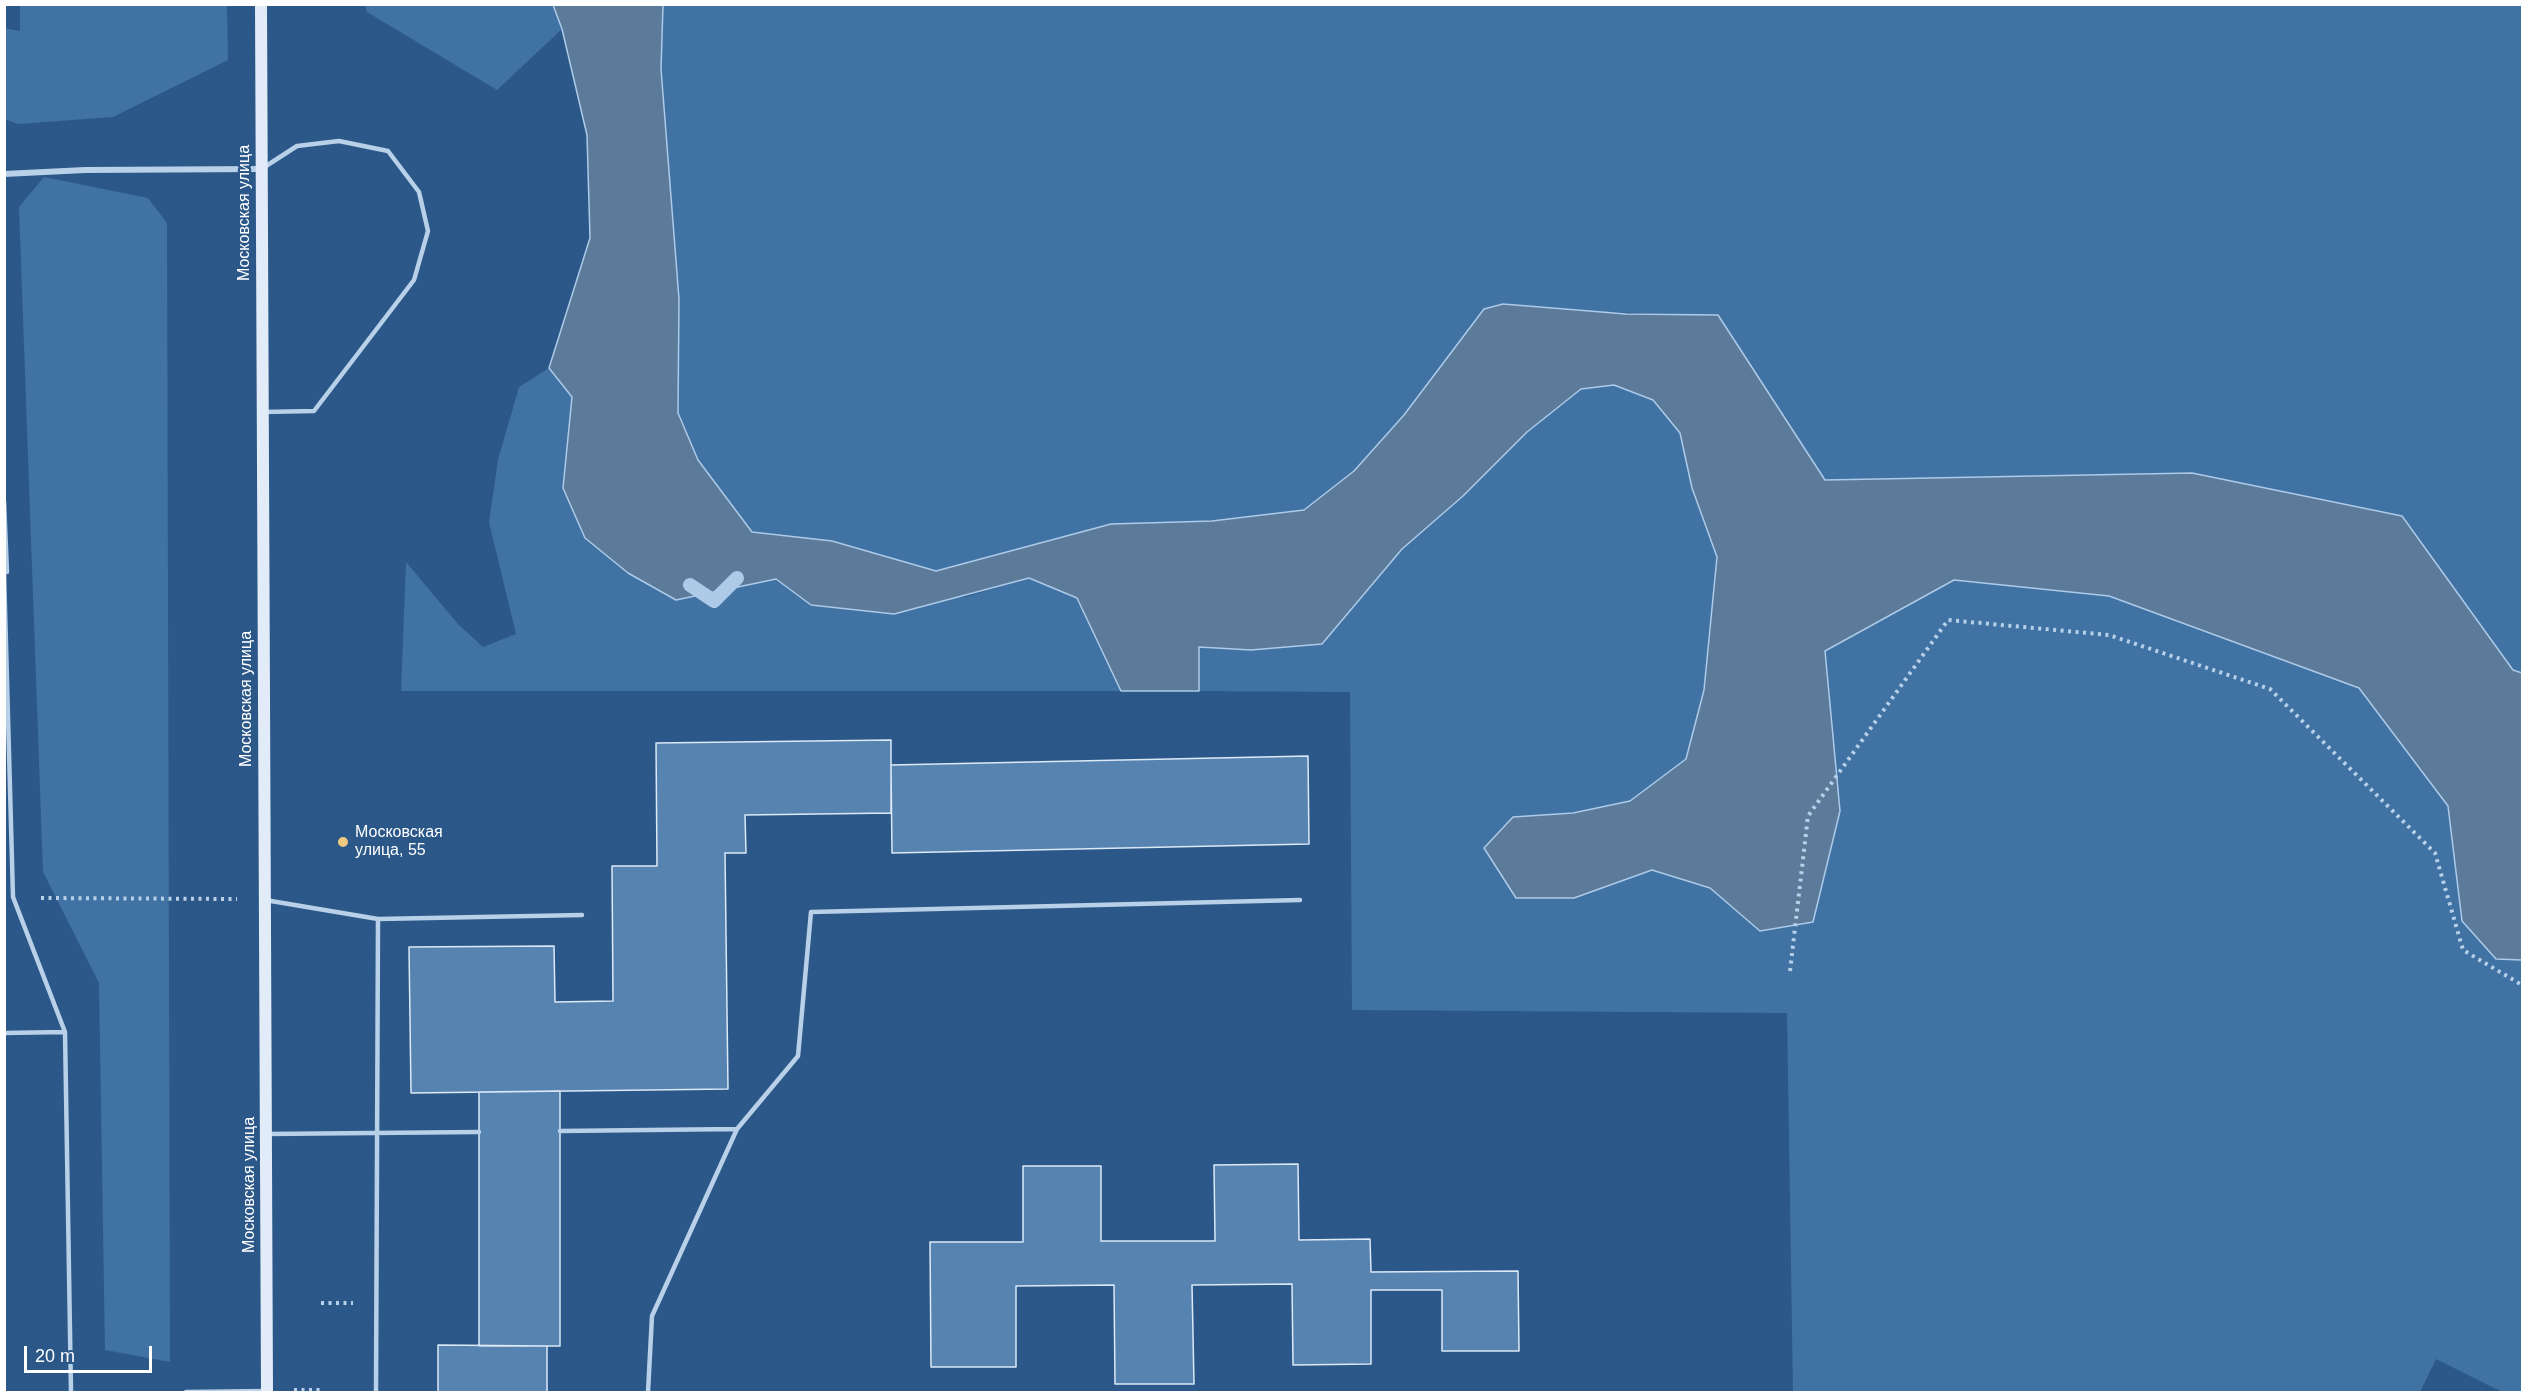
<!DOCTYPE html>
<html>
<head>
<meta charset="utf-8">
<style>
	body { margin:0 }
	#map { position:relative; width:2527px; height:1397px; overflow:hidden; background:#2b5888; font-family:Arial,sans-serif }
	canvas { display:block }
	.frame { position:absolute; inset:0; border:6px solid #fff; pointer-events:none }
	.scale { position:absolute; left:24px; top:1346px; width:128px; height:27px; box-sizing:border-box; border:3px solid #fff; border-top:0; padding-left:8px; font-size:18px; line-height:21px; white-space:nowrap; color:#fff; -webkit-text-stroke:4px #2b5888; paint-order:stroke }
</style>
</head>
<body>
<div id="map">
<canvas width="2527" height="1397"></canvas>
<div class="frame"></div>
<div class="scale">20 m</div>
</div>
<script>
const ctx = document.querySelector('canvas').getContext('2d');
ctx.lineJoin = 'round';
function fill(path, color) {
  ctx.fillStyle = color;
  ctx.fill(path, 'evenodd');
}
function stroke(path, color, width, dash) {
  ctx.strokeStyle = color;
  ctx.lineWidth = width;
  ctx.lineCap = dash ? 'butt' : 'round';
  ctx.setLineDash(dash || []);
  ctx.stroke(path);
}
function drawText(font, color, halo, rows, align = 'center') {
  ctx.font = font + ' Arial,sans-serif';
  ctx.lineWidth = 4.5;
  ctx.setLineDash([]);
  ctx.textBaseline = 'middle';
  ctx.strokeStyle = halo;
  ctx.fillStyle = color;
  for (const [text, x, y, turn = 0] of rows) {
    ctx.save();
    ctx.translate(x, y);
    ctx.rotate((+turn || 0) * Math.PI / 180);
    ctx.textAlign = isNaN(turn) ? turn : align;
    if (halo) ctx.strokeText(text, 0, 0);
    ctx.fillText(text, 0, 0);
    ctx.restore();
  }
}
fill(new Path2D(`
	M20,5H227L228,60L113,117L18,124L5,119L4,28L20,31Z
	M365,5H553L562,29L497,90L367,12Z
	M663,5H2522V673L2513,670L2192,473L1824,480L1718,315L1485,309L1404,415L1354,471L1304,510L1212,521L1111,524L936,571L832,541L752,532L698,460L678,413L679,299L661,69Z
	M44,177L148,198L167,223L170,1362L105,1350L99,983L43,872L19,207Z
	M549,368L572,397L563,488L585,538L628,573L676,600L776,579L811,605L965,597L1029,578L1077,598L1121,691H401L406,562L458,624L483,647L516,634L489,522L498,460L519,387Z
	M1614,385L1653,400L1680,433L1692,488L1717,557L1704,690L1686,759L1630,801L1573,813L1484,848L1516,898H1574L1652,870L1710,888L1760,931L1840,811L1825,651L1954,580L2109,596L2359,688L2448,806L2462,921L2496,959L2522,960V1392H2502L2436,1359L2420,1392H1793L1787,1013L1352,1010L1350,692L1199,691V647L1251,650L1322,644L1402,549L1463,496L1527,432L1581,389Z`), '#4072a4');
const water = new Path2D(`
	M553,5H663L661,69L679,299L678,413L698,460L752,532L832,541L936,571L1111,524L1212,521L1304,510L1354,471L1404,415L1484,309L1503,304L1626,314L1718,315L1825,480L2192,473L2402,516L2513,670L2522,673V960L2496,959L2462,921L2448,806L2359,688L2109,596L1954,580L1825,651L1840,811L1813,922L1760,931L1710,888L1652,870L1574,898H1516L1484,848L1513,817L1573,813L1630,801L1686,759L1704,690L1717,557L1692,488L1680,433L1653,400L1614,385L1581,389L1527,432L1463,496L1402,549L1322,644L1251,650L1199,647V691H1121L1077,598L1029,578L894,614L811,605L776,579L676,600L628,573L585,538L563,488L572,397L549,368L590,238L587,135L562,29Z`);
fill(water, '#5c7b9a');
stroke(water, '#adcbe8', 1.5);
stroke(new Path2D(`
	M690,585L714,601L737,578`), '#adcbe8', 14);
const building = new Path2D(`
	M891,740V813L745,815L746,853H725L728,1089L411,1093L409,947L554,946L555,1002L613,1001L612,866H657L656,743Z
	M1308,756L1309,844L892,853L891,765Z
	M560,1091V1346H479V1092Z
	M1298,1164L1299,1240L1370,1239L1371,1272L1518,1271L1519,1351H1442V1290H1371V1364L1293,1365L1292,1284L1192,1285L1194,1384H1115L1114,1285L1016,1286V1367H931L930,1242H1023V1166H1101V1241H1215L1214,1165Z
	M438,1345L547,1346V1392H438Z`);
fill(building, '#5783b1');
stroke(building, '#dce9f7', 1.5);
stroke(new Path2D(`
	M41,898L237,899
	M1790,971L1808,816L1948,620L2109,635L2270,689L2435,853L2463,950L2522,985
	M321,1303H353
	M294,1390H322`), '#b8d0e8', 4, [3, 4.5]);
stroke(new Path2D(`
	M263,168L297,146L339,141L388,151L419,192L428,231L414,280L314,411L263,412
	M4,501L7,572
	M4,572L13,897L65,1032L71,1392
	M265,900L378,919L582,915
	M4,1033L65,1032
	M560,1131L737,1129
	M266,1134L479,1132
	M186,1392L267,1391
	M376,1392L378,919
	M648,1392L652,1316L737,1129L798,1056L811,912L1300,900`), '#b8d0e8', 4.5);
stroke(new Path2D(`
	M4,174L85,170L261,169`), '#b8d0e8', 6);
stroke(new Path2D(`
	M261,4L267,1392`), '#e2ecf8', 12);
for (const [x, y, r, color] of [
	[343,842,6,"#eec980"]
]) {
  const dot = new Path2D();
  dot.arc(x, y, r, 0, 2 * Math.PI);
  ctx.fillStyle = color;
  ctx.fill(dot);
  stroke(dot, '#2b5888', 2);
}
drawText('16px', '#fff', '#2b5888', [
	["Московская улица",245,213,-90],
	["Московская улица",247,699,-90],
	["Московская улица",250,1185,-90]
]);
drawText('16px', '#fff', '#2b5888', [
	["Московская",355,833],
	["улица, 55",355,851]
], 'left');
</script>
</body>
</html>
